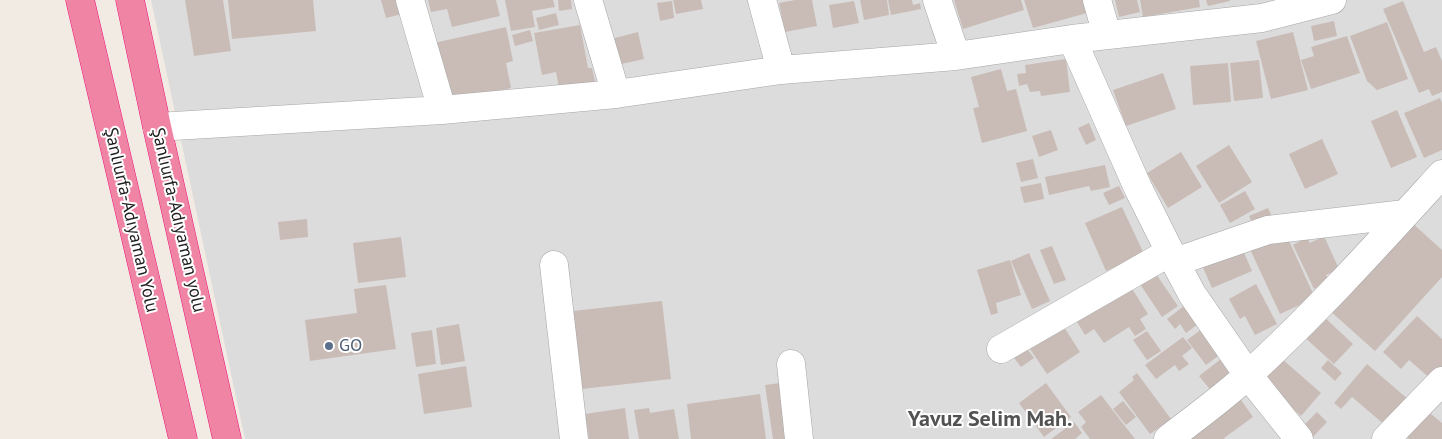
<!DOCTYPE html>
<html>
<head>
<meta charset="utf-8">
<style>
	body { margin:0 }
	canvas { display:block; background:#f1ebe4 }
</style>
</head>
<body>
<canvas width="1442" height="439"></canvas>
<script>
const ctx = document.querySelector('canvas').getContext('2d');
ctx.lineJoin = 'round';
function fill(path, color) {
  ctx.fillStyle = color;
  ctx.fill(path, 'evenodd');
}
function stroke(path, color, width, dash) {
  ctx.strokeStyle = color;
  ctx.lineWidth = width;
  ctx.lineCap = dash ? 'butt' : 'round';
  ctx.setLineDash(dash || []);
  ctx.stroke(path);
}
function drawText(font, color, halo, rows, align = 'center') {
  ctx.font = font + ' "PT Sans",sans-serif';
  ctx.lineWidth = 4;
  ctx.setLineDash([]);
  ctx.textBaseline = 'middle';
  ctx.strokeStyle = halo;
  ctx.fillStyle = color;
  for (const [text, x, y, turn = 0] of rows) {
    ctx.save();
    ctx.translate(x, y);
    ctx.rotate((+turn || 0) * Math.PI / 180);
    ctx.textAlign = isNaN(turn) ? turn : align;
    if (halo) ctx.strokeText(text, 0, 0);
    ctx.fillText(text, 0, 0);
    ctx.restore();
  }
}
fill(new Path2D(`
	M151,0H1442V439H245Z`), '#dddcdc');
fill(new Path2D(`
	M185,0H223L231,51L194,56Z
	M228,0H313L316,31L232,39Z
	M381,0H402L406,13L386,18Z
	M428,0H496L500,16L452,27L447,9L431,12Z
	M505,0H553L555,7L532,11L535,27L511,31Z
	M558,0H571L572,9L559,11Z
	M673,0H701L703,9L676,14Z
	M795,0H812L817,26L785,32L779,3Z
	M860,0H887L889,15L864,20Z
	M888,0H912L913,5L920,3L921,9L891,15Z
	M954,0H1021L1024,10L963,29Z
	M1024,0H1083L1087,13L1033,28Z
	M1115,0H1137L1140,12L1119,17Z
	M1140,0H1199L1200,7L1143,17Z
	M1206,0H1230V1L1208,6Z
	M672,1L674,18L660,21L657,3Z
	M854,1L859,23L833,28L829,5Z
	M1403,1L1424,52L1436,47L1442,61V92L1432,96L1429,89L1419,93L1383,9Z
	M556,13L559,25L539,30L536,18Z
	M1334,21L1337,36L1314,41L1311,26Z
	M1387,22L1408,79L1377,90L1367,81L1350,36Z
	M580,25L588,68H592L595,82L559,88L556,72L542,75L534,33Z
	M506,27L513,61L506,63L511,88L448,102L434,43Z
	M530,30L533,41L515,46L512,35Z
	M638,32L644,59L617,65L611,39Z
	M1293,32L1308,90L1271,99L1256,41Z
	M1347,36L1360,73L1311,89L1301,60L1314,56L1311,47Z
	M1066,59L1070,92L1041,96L1040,91L1030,92L1027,84L1019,86L1017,74L1026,73L1025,65Z
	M1259,60L1263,98L1234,101L1230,63Z
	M1228,63L1231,102L1193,105L1190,66Z
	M1001,69L1007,91L1016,89L1027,131L982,143L973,108L979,107L971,77Z
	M1163,73L1176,109L1126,126L1113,90Z
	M1440,98L1442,103V150L1424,158L1404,113Z
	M1397,110L1417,157L1391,168L1371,121Z
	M1089,123L1096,140L1086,145L1078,128Z
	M1051,130L1058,150L1039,157L1032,136Z
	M1322,139L1338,174L1305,189L1289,154Z
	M1229,145L1252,182L1219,203L1196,166Z
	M1181,152L1202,187L1168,208L1147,173Z
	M1033,159L1038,178L1021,182L1016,163Z
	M1105,165L1110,187L1091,191L1089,186L1049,195L1045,177Z
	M1041,183L1044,199L1024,203L1020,187Z
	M1119,186L1125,198L1109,205L1103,193Z
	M1245,191L1255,209L1230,223L1220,205Z
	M1122,207L1144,254L1106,271L1085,223Z
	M1268,208L1273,218L1254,227L1249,216Z
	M307,219L308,237L280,240L278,222Z
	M1410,221L1442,250V277L1375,351L1329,310Z
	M1286,234L1315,298L1280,314L1250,249Z
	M1324,236L1339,269L1326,275L1329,281L1314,289L1293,245L1307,237L1310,243Z
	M401,237L406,277L358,283L353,243Z
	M1052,246L1066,280L1054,284L1040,250Z
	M1241,246L1252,271L1212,288L1201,263Z
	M1029,253L1050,301L1032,309L1011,261Z
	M1010,260L1021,295L996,303L998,313L991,315L977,270Z
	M1154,271L1178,306L1162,317L1138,281Z
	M1256,284L1277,324L1255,335L1245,316L1240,319L1229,299Z
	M386,285L396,349L310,361L305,320L357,313L354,289Z
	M1131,287L1148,314L1140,319L1146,329L1135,336L1129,327L1104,343L1094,329L1085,335L1077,322Z
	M662,301L671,379L582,389L573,311Z
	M1184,306L1198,324L1186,333L1180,324L1175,329L1167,319Z
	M1320,313L1353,344L1334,364L1301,334Z
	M1417,316L1442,339V369L1432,380L1409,360L1401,369L1383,352Z
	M459,324L465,361L441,365L436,328Z
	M1064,327L1080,352L1047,374L1030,349Z
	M1202,329L1221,354L1206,365L1187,340Z
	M432,330L436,364L416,367L411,333Z
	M1147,331L1161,351L1147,360L1133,340Z
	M1183,337L1192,348L1182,356L1189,364L1179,371L1175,365L1156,379L1145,365Z
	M1025,346L1034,358L1021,367L1012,355Z
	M1281,358L1321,393L1301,416L1257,377Z
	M1221,359L1236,376L1214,394L1199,376Z
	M1328,360L1342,373L1335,381L1321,368Z
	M1367,364L1409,400L1386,426L1352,397L1341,409L1334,403Z
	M466,366L472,407L424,414L418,374Z
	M1137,373L1171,419L1150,434L1119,392L1134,380L1132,377Z
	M780,383L788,439H773L765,385Z
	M1046,383L1071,417L1044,437L1019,403Z
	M760,394L766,439H691L687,404Z
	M1101,395L1135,439H1090L1081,427L1086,422L1078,412Z
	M1239,397L1253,417L1224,438L1225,439H1182Z
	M1123,401L1136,417L1126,425L1113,409Z
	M625,408L629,439H589L585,414Z
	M649,408L650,413L674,409L679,439H639L634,410Z
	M1425,409L1442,423V439H1409L1403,434Z
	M1317,412L1327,422L1312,438L1301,428Z
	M1074,422L1082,433L1075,439H1051Z`), '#c9bcb7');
const minor = new Path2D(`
	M410,0L442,110
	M588,0L616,94
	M762,0L781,70
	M937,0L956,56
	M1097,0L1107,35
	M1072,39L1138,188L1175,262L1192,294L1248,375L1299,439
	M157,127L442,110L616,94L781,70L956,56L1072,39L1262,18L1332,0
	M1175,262L1268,230L1405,214
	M554,265L574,439
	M1001,349L1170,252
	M791,364L799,439
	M1168,439C1195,418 1223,398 1248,375C1317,312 1379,243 1442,174
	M1386,439L1442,381`);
const highway = new Path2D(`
	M80,0L183,439
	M130,0L157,127L227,439`);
stroke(minor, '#a6a6a6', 29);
stroke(highway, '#ed1278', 29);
stroke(minor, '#fff', 28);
stroke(highway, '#f084a5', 28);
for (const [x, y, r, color] of [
	[329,346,5,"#5c6f8a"]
]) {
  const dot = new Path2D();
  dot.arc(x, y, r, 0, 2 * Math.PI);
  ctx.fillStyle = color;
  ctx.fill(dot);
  stroke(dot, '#fff', 2);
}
drawText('18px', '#1f1f1f', '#fff', [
	["Şanlıurfa-Adıyaman Yolu",131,220,77],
	["Şanlıurfa-Adıyaman yolu",178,220,77]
]);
drawText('18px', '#4e5e75', '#fff', [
	["GO",339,346]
], 'left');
drawText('bold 22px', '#525252', '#fff', [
	["Yavuz Selim Mah.",990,420]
]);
</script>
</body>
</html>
